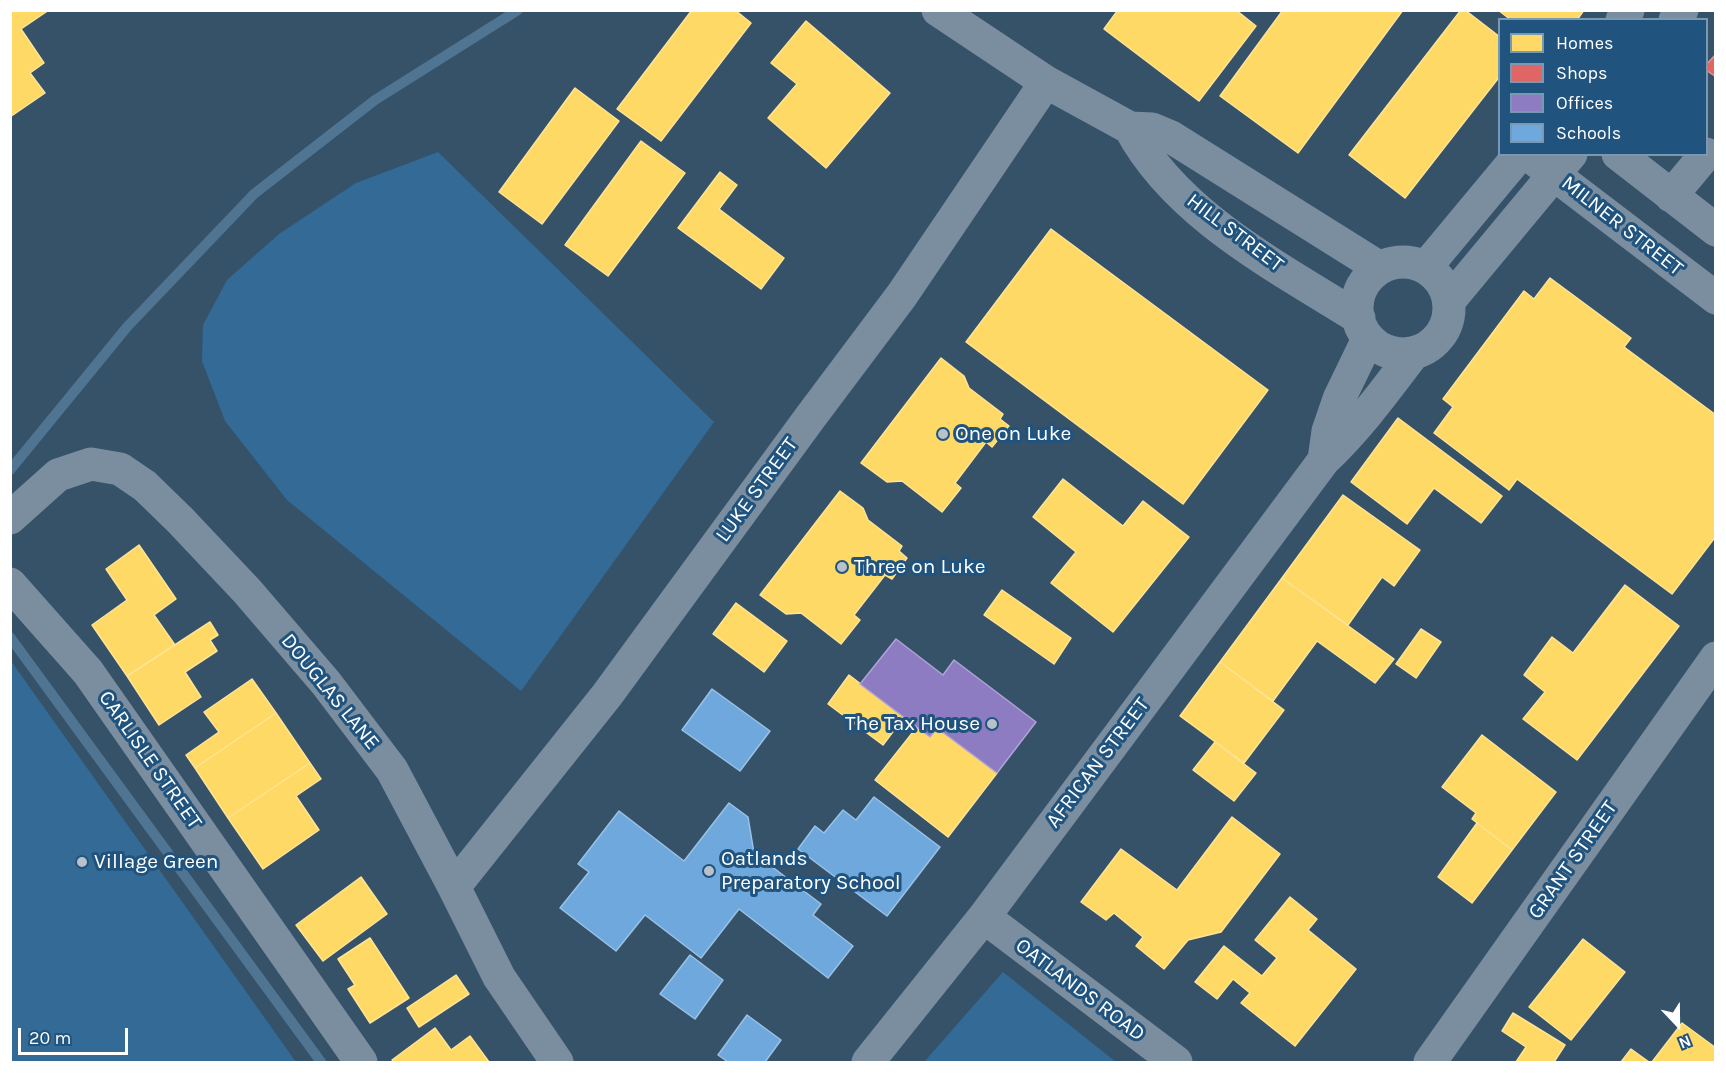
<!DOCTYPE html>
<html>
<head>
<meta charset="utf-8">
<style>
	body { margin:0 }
	#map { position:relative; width:1726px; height:1073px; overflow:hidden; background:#365269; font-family:Karla,sans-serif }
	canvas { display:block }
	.frame { position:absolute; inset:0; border:12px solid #fff; pointer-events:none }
	.legend { position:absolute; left:1498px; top:18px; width:210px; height:138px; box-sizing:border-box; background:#20547f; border:2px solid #7998b2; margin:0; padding:8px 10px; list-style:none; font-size:18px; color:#fff }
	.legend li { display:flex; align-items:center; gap:12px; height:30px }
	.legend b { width:30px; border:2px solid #7998b2 }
	.north { position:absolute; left:1648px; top:995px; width:60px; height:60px; -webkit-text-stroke:4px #20547f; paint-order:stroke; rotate:158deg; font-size:16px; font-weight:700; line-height:24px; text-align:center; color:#fff }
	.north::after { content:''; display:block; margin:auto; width:21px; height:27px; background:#fff; clip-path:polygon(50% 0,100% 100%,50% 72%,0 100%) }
	.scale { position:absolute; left:18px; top:1028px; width:110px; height:27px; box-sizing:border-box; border:3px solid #fff; border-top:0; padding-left:8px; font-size:18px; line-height:21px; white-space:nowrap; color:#fff; -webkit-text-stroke:4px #20547f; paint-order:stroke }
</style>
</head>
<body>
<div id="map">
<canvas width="1726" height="1073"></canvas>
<div class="frame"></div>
<ul class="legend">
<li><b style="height:16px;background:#ffd966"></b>Homes</li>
<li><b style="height:16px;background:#e06666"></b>Shops</li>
<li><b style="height:16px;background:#8e7cc3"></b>Offices</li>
<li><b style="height:16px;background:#6fa8dc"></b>Schools</li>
</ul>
<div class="north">N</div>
<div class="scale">20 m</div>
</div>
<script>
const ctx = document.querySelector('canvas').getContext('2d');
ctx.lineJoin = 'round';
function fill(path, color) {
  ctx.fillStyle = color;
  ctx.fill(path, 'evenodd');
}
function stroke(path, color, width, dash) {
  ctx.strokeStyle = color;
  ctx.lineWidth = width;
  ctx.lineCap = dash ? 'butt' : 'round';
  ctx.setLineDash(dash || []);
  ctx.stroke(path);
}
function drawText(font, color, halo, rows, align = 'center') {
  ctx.font = font + ' Karla,sans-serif';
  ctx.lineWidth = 6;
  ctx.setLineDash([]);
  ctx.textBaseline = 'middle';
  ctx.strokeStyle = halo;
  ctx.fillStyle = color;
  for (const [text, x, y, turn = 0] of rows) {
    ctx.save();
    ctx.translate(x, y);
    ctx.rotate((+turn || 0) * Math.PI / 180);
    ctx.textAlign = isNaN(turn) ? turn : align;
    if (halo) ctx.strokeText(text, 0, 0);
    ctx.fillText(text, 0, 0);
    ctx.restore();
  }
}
fill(new Path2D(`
	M438,152L714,422L521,691L287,500L225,421L202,361L203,325L227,280L279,234L356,183Z
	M11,661L296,1062H11Z
	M1003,972L1116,1062H924Z`), '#336a96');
const homes = new Path2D(`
	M10,10H49L21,29L44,63L30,73L45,93L10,117Z
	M692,10H735L751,23L661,141L617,109Z
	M1118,10H1236L1256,26L1199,101L1104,29Z
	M1283,10H1403L1298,153L1220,96Z
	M1461,10H1465L1500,37V76L1405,198L1349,155Z
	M1498,10H1584L1577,20H1511Z
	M806,21L890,93L826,168L768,118L797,84L771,63Z
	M575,88L619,121L542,224L499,192Z
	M641,141L685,173L608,276L565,245Z
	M720,172L737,185L719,209L784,258L761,289L678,228Z
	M1051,229L1268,390L1183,504L966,342Z
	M1550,278L1631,338L1624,347L1716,415V536L1672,594L1517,479L1509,490L1434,433L1453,407L1443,399L1524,291L1534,299Z
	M941,358L964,376L969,388L1003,414L1000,419L1009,426L992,447L986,442L955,483L961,488L942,512L902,481L887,482L861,463Z
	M1398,418L1502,496L1481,523L1434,488L1407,524L1351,482Z
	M1063,479L1123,526L1143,501L1189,537L1113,632L1051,583L1076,552L1033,517Z
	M840,491L863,508L868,520L902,546L899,551L907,558L892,579L885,575L854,615L860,620L841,644L801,613L786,614L760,595Z
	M1343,495L1420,550L1394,586L1382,577L1348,625L1282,578Z
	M139,545L176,599L154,615L175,645L127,676L92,625L127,600L106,569Z
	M1282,578L1394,659L1375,683L1317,641L1273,701L1220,662Z
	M1625,585L1679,626L1577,760L1523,719L1545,692L1524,675L1552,637L1573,653Z
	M1002,590L1071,638L1054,664L984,615Z
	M736,603L787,641L764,672L713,634Z
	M210,622L218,635L210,640L217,651L185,672L201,697L159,725L127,676Z
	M1421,629L1441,642L1416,678L1396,664Z
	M1220,662L1284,710L1244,763L1180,716Z
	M849,675L904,717L883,745L828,704Z
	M252,679L276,713L195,768L186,755L219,732L204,712Z
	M276,713L310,763L228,818L195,768Z
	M917,727L930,737L937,728L997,773L948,837L875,780Z
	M1482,735L1556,792L1512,850L1472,819L1476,813L1442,787Z
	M1215,742L1256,773L1234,801L1193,770Z
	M310,763L321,779L296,796L319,830L263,869L228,818Z
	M1232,817L1280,854L1221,932L1188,940L1164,969L1136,946L1143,937L1114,913L1106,920L1081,902L1121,849L1177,890Z
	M1477,823L1512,850L1472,903L1438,877Z
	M361,877L387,914L323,961L296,925Z
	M1290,897L1317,919L1308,930L1356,969L1295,1046L1241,1003L1250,993L1233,979L1217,999L1195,982L1224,946L1262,976L1277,958L1255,940Z
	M370,938L409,998L370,1023L348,989L355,985L338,959Z
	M1583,939L1625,972L1571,1040L1529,1007Z
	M456,975L469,994L419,1027L407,1008Z
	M1513,1013L1565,1045L1554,1062H1516L1526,1047L1502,1031Z
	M1682,1023L1716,1048V1062H1652Z
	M435,1028L451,1050L470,1036L489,1062H394L392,1060Z
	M1631,1049L1649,1062H1621Z`);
fill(homes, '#ffd966');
stroke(homes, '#ffe494', 1.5);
const shops = new Path2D(`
	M1716,54V77L1706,70V65Z`);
fill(shops, '#e06666');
stroke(shops, '#e99494', 1.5);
const offices = new Path2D(`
	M896,639L943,675L954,660L1036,722L997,773L937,728L930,737L860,684Z`);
fill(offices, '#8e7cc3');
stroke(offices, '#b0a3d5', 1.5);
const schools = new Path2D(`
	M712,689L770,731L740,771L682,730Z
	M874,797L940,847L887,916L798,849L815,826L824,833L843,810L856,820Z
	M729,803L748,817L754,853L821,904L813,915L853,946L828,978L739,909L701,958L645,915L616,951L560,908L589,872L578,864L619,811L684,861Z
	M690,955L723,980L695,1019L660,994Z
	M747,1015L781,1040L765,1062H728L718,1055Z`);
fill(schools, '#6fa8dc');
stroke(schools, '#9ac2e6', 1.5);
stroke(new Path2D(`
	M10,470L127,327L254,194L375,100L518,10
	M10,637L321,1062`), '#4f7593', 10);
stroke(new Path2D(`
	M938,10L1046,82L1130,128L1152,129L1171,137L1380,268
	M1622,20L1628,10
	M1675,20L1682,10
	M1130,128C1176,215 1278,267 1359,318
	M1527,154L1716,298
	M1618,154L1716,230
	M1671,196L1706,154
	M1357 308a46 46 0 1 1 92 0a46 46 0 1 1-92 0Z
	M1426,267L1520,154
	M1449,301L1571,154
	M1324,460L1328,431L1339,399L1368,339
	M10,518L58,475L91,464L120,469L145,486L180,520L247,591L326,683L392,770L454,887L499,977L557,1062
	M10,584L88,672L361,1062
	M454,887L607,695L809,419L902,295L1046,82
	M984,917L1176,1062
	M868,1062L984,917L1324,460C1358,428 1385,391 1413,354
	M1430,1062L1716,658`), '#7b8ea0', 33);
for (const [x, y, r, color] of [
	[943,434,6,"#b9c2ca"],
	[842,567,6,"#b9c2ca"],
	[992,724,6,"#b9c2ca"],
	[82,862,6,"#b9c2ca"],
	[709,871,6,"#b9c2ca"]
]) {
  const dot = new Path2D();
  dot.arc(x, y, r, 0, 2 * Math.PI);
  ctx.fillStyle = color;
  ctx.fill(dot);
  stroke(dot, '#20547f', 2);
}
drawText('21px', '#fff', '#20547f', [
	["MILNER STREET",1622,226,38],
	["HILL STREET",1235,233,37],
	["LUKE STREET",757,490,-54],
	["DOUGLAS LANE",330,692,51],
	["CARLISLE STREET",150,760,55],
	["AFRICAN STREET",1098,763,-53],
	["GRANT STREET",1573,860,-55],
	["OATLANDS ROAD",1080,990,37]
]);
drawText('21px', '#fff', '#20547f', [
	["One on Luke",955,434],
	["Three on Luke",854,567],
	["The Tax House",980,724,"right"],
	["Oatlands",721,859],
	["Preparatory School",721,883],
	["Village Green",94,862]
], 'left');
</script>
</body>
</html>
